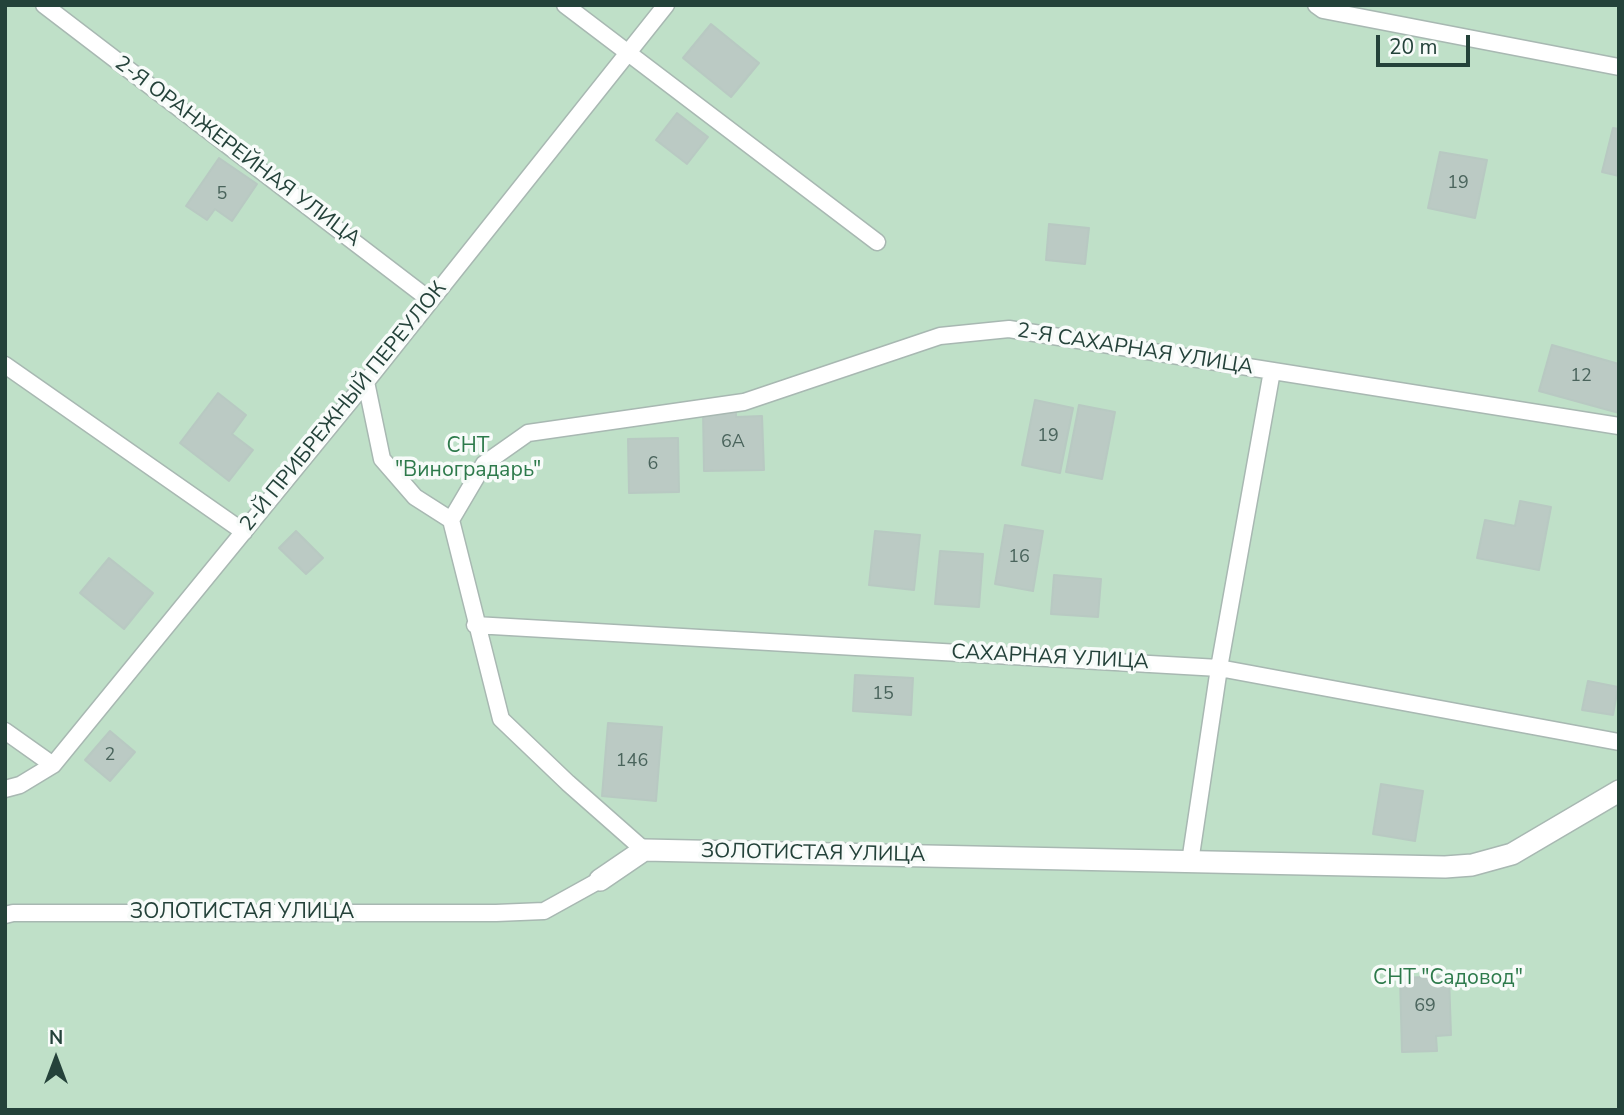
<!DOCTYPE html>
<html>
<head>
<meta charset="utf-8">
<style>
	body { margin:0 }
	#map { position:relative; width:1624px; height:1115px; overflow:hidden; background:#e6efeb; font-family:"Nunito Sans",sans-serif }
	canvas { display:block }
	.frame { position:absolute; inset:0; border:7px solid #24423a; pointer-events:none }
	.north { position:absolute; left:21px; top:1024px; width:70px; height:70px; -webkit-text-stroke:5px #f7fbf9; paint-order:stroke; rotate:0deg; font-size:19px; font-weight:700; line-height:28px; text-align:center; color:#24423a }
	.north::after { content:''; display:block; margin:auto; width:24px; height:32px; background:#24423a; clip-path:polygon(50% 0,100% 100%,50% 72%,0 100%) }
	.scale { position:absolute; left:1376px; top:35px; width:94px; height:32px; box-sizing:border-box; border:4px solid #24423a; border-top:0; padding-left:9px; font-size:21px; line-height:24px; white-space:nowrap; color:#24423a; -webkit-text-stroke:5px #f7fbf9; paint-order:stroke }
</style>
</head>
<body>
<div id="map">
<canvas width="1624" height="1115"></canvas>
<div class="frame"></div>
<div class="north">N</div>
<div class="scale">20 m</div>
</div>
<script>
const ctx = document.querySelector('canvas').getContext('2d');
ctx.lineJoin = 'round';
function fill(path, color) {
  ctx.fillStyle = color;
  ctx.fill(path, 'evenodd');
}
function stroke(path, color, width, dash) {
  ctx.strokeStyle = color;
  ctx.lineWidth = width;
  ctx.lineCap = dash ? 'butt' : 'round';
  ctx.setLineDash(dash || []);
  ctx.stroke(path);
}
function drawText(font, color, halo, rows, align = 'center') {
  ctx.font = font + ' "Nunito Sans",sans-serif';
  ctx.lineWidth = 7;
  ctx.setLineDash([]);
  ctx.textBaseline = 'middle';
  ctx.strokeStyle = halo;
  ctx.fillStyle = color;
  for (const [text, x, y, turn = 0] of rows) {
    ctx.save();
    ctx.translate(x, y);
    ctx.rotate((+turn || 0) * Math.PI / 180);
    ctx.textAlign = isNaN(turn) ? turn : align;
    if (halo) ctx.strokeText(text, 0, 0);
    ctx.fillText(text, 0, 0);
    ctx.restore();
  }
}
fill(new Path2D(`
	M5,5H1619V1110H5Z`), '#bfe0c8');
const building = new Path2D(`
	M711,24L759,63L731,97L683,58Z
	M677,113L708,137L687,164L656,140Z
	M1613,128L1619,129V176L1602,172Z
	M1440,152L1487,160L1475,218L1428,208Z
	M219,158L257,184L232,221L215,209L207,220L186,206Z
	M1049,224L1089,228L1085,264L1046,260Z
	M1552,345L1619,364V413L1539,391Z
	M218,393L246,415L232,434L253,450L229,481L180,443Z
	M1035,400L1073,408L1060,473L1022,465Z
	M1079,405L1115,412L1102,479L1066,472Z
	M703,410H736V417L762,416L764,470L704,471Z
	M678,438L679,492L629,493L628,439Z
	M1520,501L1551,507L1539,570L1477,558L1485,520L1515,526Z
	M1005,525L1043,531L1033,591L995,584Z
	M296,531L323,558L306,574L279,548Z
	M875,531L920,535L914,590L869,585Z
	M940,551L983,554L979,607L935,604Z
	M109,558L153,593L124,629L80,593Z
	M1054,575L1101,579L1098,617L1051,614Z
	M855,675L913,678L911,715L853,711Z
	M1588,681L1618,687L1613,715L1582,710Z
	M608,723L662,727L656,801L602,796Z
	M110,731L135,752L110,781L85,760Z
	M1381,784L1423,791L1415,841L1373,834Z
	M1449,976L1451,1035L1436,1036L1437,1051L1402,1052L1400,978Z`);
fill(building, '#bbcac4');
stroke(building, '#b8c9c2', 2);
const service = new Path2D(`
	M44,5L430,300
	M565,5L877,242
	M1316,5L1323,10L1619,67
	M5,365L244,532
	M366,382L382,459L415,497L451,520L501,719L568,783L644,850
	M451,520L484,464L528,433L744,402L940,336L1009,329L1619,426
	M475,625L1219,668L1619,742
	M5,731L53,765
	M5,789L20,785L53,765L366,382L666,5
	M1190,862L1219,668L1272,371
	M5,915L13,913H496L544,911L600,880`);
const minor = new Path2D(`
	M600,880L644,850L1445,867L1472,865L1512,854L1619,791`);
stroke(service, '#a8b8b2', 19);
stroke(minor, '#a8b8b2', 24);
stroke(service, '#fff', 16);
stroke(minor, '#fff', 21);
drawText('18px', '#4a645c', null, [
	["19",1458,184],
	["5",222,195],
	["12",1581,377],
	["19",1048,437],
	["6А",733,443],
	["6",653,465],
	["16",1019,558],
	["15",883,695],
	["2",110,756],
	["146",632,762],
	["69",1425,1007]
]);
drawText('21px', '#24423a', '#f7fbf9', [
	["2-Я ОРАНЖЕРЕЙНАЯ УЛИЦА",237,152,37],
	["2-Я САХАРНАЯ УЛИЦА",1135,350,9],
	["2-Й ПРИБРЕЖНЫЙ ПЕРЕУЛОК",344,407,-51],
	["САХАРНАЯ УЛИЦА",1050,658,3],
	["ЗОЛОТИСТАЯ УЛИЦА",813,854,1],
	["ЗОЛОТИСТАЯ УЛИЦА",242,913]
]);
drawText('21px', '#2d7a4b', '#f7fbf9', [
	["СНТ",468,447],
	["\"Виноградарь\"",468,471],
	["СНТ \"Садовод\"",1448,979]
]);
</script>
</body>
</html>
